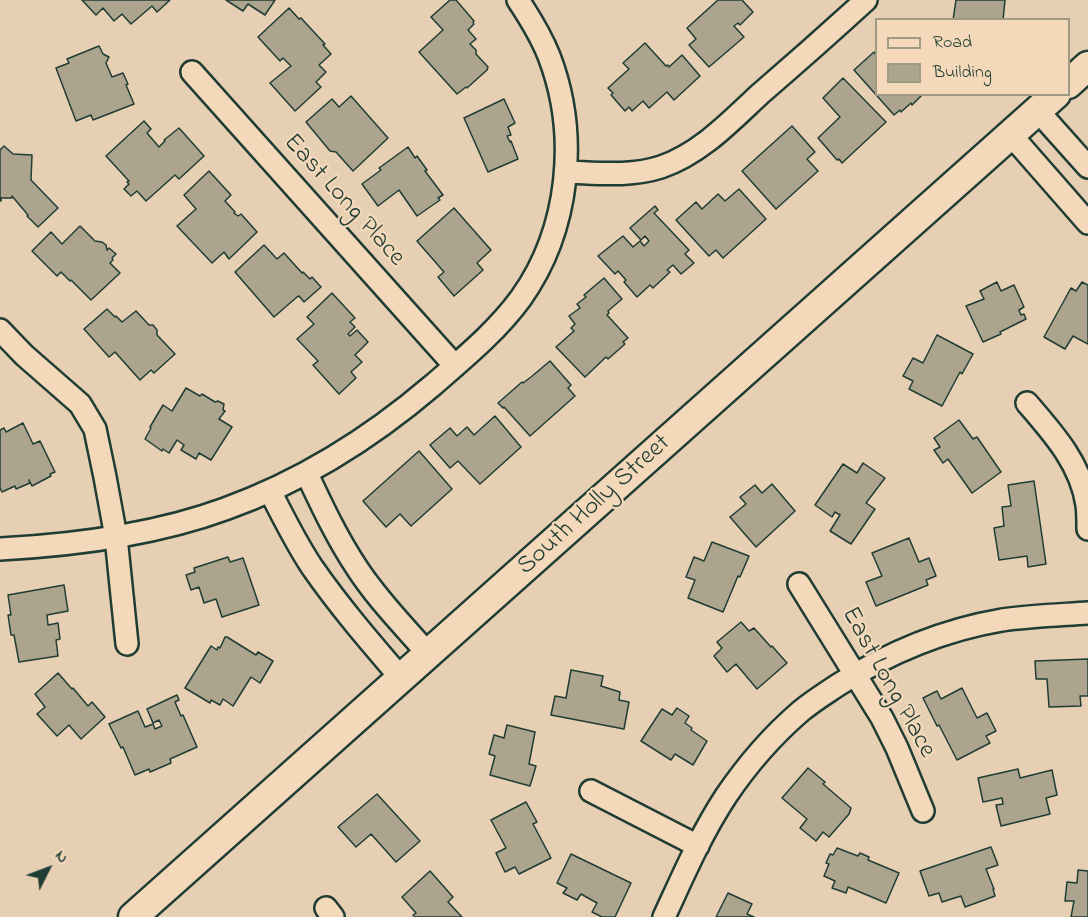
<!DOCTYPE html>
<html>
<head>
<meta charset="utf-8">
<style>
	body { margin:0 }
	#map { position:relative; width:1088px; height:917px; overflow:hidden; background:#e6cfb2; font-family:"Indie Flower",sans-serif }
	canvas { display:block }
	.legend { position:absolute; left:875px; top:18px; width:195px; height:78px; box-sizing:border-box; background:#f3d8ba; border:2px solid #9e9a84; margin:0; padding:8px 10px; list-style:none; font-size:18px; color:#1f3d34 }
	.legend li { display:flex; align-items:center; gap:12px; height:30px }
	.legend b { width:30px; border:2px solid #9e9a84 }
	.north { position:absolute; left:18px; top:839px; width:60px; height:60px; -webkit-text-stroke:4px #f3d8ba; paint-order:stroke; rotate:48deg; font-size:16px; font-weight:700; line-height:24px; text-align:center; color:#1f3d34 }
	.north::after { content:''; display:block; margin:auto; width:21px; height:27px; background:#1f3d34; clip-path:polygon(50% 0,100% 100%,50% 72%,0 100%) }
</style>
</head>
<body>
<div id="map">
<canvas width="1088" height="917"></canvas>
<ul class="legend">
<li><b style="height:8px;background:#f3d8ba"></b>Road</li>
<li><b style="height:16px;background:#aca48c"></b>Building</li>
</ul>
<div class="north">N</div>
</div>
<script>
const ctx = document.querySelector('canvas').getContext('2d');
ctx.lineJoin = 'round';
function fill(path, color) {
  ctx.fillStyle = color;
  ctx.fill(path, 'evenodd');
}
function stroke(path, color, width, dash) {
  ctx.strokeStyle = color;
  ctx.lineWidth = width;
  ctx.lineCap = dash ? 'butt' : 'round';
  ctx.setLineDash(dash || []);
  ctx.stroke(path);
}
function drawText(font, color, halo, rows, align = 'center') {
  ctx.font = font + ' "Indie Flower",sans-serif';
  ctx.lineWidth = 4.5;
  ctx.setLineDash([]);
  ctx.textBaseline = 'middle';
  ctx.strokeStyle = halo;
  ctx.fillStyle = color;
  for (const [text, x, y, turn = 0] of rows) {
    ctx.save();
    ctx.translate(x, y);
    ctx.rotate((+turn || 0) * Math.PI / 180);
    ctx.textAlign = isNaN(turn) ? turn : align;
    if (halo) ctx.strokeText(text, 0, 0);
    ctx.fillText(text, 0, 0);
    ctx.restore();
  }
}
const building = new Path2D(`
	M82,0H170L157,12L152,6L131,24L122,14L114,21L103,8L96,15Z
	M226,0H275L265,15L248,4L243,11Z
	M450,0H456L474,21L473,22L474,24L468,30L476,39L470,44L476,50V54L488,67L487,70L467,88L466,87L457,94L419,52L443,30L431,17Z
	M718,0H742L753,12L740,25L738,23L734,26L744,37L709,67L689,45L696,39L687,28Z
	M956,0H1005L1003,20H953Z
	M289,8L299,19L301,18L325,44L323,45L331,54L319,65L326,72L316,82L321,87L295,111L270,83L291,66L283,58L280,61L258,37Z
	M645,43L666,66L668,65L669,67L682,55L700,76L674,100L667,92L649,108L643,101L632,111L629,107L625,111L611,95L613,93L608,88L629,69L623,63Z
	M99,46L103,54L109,57L106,63L112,77L123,73L128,84L126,85L134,104L93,120L91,115L76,121L56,68L69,63L67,59Z
	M874,52L876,55V94H923L912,105L911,103L901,112L900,110L894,115L854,70Z
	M843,78L886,122L842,163L839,159L837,160L818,138L840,117L823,98Z
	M351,96L388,138L353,171L336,152L330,151L306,122L332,99L339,107Z
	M504,99L515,123L508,127L511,135L507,136L510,142L511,141L518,159L488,172L464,118Z
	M144,121L151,129L147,133L159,147L165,141L164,140L179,128L204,156L179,179L175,175L146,201L137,191L131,196L124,189L129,184L127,182L129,181L106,156Z
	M792,126L815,152L807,159L818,171L776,209L742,171Z
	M4,146L13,154L32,155L31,180L58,208L38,227L27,216L28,215L12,196V198H1V201H0V150Z
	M408,147L415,158L417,156L427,170L425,171L443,195L438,198L440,200L417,216L399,190L378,206L362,184L381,170L379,168Z
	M209,171L231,195L225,201L235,212L234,213L238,216L241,214L257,232L229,259L224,252L212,263L177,226L196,209L184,195Z
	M739,189L766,219L723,258L716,250L709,256L676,220L696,202L702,209L718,194L725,201Z
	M655,206L658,210L654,213L689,250L685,254L694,263L681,274L673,265L667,270L670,272L653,288L650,285L637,297L624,282L626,280L618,271L615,274L598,256L623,236L633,247L640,241L644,246L649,241L645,236L641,240L630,228Z
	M454,208L491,250L477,263L483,270L454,296L438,277L444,272L417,241Z
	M80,226L95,241L102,242L106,245L107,250L109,248L116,254L112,258L113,260L110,263L120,273L91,300L71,280L70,281L61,272L57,276L32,251L51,232L62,244Z
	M264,245L277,259L284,253L302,273L303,272L310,279L312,277L321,287L304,302L299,296L297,297L274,317L235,272Z
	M604,278L622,299L608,311L609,313L607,315L628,338L623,342L625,344L608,359L606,357L585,377L556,347L574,331L571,328L575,324L569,316L580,308L577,304L586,297L584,295Z
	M997,282L1001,291L1014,285L1024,307L1019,310L1021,315L1024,314L1026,319L1000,332L1001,334L983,342L966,306L984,299L980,291Z
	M1082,282L1088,285V344L1073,336L1065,349L1044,337L1071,288L1076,291Z
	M332,293L355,318L350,322L355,327L348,334L350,336L357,330L368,342L355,355L362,362L351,372L356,378L339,394L313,365L318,361L297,339L314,324L307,317Z
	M107,309L115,317L116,316L122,322L136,311L149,325H153L157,330V335L175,354L154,373L151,370L140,380L115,352L109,357L84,329Z
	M937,335L973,354L962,374L960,372L942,406L909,389L913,381L903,376L913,358L923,363Z
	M550,361L571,385L568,388L575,396L530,436L504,407L503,408L498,403L522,382L523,383L531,377Z
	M186,388L200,396L202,394L215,402L218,401L224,404L223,410L225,411L219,419L232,427L211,460L199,453L196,459L181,450L184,445L177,440L169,453L163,449L162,451L145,439L151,428L150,427L163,405L172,411Z
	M495,416L521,447L480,484L458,461L450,468L430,445L450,428L457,436L467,427L474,435Z
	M959,420L973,439L977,437L1001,472L972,493L948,459L943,463L934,450L940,447L934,438Z
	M23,423L33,444L40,441L55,472L50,474L51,476L32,486L29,480L30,483L16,489L15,486L2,492L0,488V430L4,428L6,432Z
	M419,451L452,489L411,526L400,514L386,527L363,501Z
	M863,463L885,478L866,503L875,509L851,544L830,531L840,515L835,512L832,517L815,505L843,464L857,473Z
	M1034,481L1046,564L1028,567L1027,556L999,560L994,528L1004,526L1002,507L1011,506L1008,485Z
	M772,484L795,511L756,547L730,517L746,504L740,497L755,485L762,493Z
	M909,538L919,562L929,558L936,576L926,580L928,585L876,606L866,582L882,576L872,553Z
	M712,542L749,556L740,577L738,576L723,612L688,598L695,580L686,577L694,557L704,561Z
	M228,557L230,562L243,558L259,605L222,617L216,599L204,603L199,587L191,590L186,575L195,572L194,568Z
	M64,585L68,611L47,615L48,625L58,623L60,639L56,640L58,656L19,662L14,635H11L8,615H11L8,595Z
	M741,622L749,631L754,628L771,647L772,646L787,663L757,689L736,664L727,672L714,656L722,648L717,642Z
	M225,637H227L256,655L258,652L273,661L260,683L251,677L233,706L223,699L220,705L211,700L210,703L185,688L211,646L217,650L218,647L220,648Z
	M1088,659V696H1080L1081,706L1049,707L1047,679H1036L1035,661Z
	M571,670L603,676L601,686L620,692L619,700L629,702L624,729L551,715L555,696L566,698Z
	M58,673L72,689L73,688L88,706L92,702L105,717L81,739L69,725L57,736L37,714L45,707L35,694Z
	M962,688L977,718L987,713L996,731L986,736L990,743L957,760L939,725L937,726L923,698L937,691L941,699Z
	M177,695L179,700L175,702L181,716L183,715L197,747L170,759L171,763L150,772L149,769L135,775L123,747L121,748L109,724L138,711L145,727L153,724L155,729L162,726L159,720L153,723L147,709Z
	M677,708L689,716L685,723L692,728L691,730L707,741L693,765L675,754L671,760L641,741L662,709L672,715Z
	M507,725L535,732L529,764L536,766L530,786L490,775L495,756L489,754L494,735L504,738Z
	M808,768L825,782L823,784L851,808L849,814L829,837L823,832L816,841L800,828L807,819L782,798Z
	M1018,769L1020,778L1052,770L1057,795L1046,798L1050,814L1001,826L996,805L1003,804L1002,798L983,802L978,778Z
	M377,794L420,841L396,862L371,834L356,847L338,827Z
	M526,802L537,822L533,824L551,858L519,874L515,867L505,872L496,853L506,848L491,820Z
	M991,847L998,865L986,869L994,889H993L995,896L965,907L961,896L942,902L939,893L929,896L920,871Z
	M837,848L858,856L860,853L869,857L868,860L899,873L886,903L848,887L846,893L832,888L835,881L824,876L829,864L826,863L830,854L833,855Z
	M571,854L631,883L615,917H602L592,912L597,903L581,894L577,900L563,893L567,888L557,883Z
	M1078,870L1088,871V917H1071L1074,901H1065L1067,882L1077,883Z
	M430,871L453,897L448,902L462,917H415L413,915L416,913L402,897Z
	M728,893L752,904L747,914L754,917H716Z`);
fill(building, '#aca48c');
stroke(building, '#1f3d34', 1.5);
const street = new Path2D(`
	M192,72L455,366
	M1038,111L1088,167
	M1011,135L1088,223
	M566,172C598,173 630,177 661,167C700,154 731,121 760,94C796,63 831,32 866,0
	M0,330L24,355L80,404L95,429L105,477L116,537L127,644
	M1027,403C1053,433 1081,464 1087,505C1088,512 1088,521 1088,529
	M307,474C322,506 337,538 357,568C377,599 404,626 428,654
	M270,491C283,517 296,543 312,567C339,606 370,642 401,678
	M0,549C76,545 154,535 225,509C303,481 371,438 433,385C464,358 497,331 521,298C570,229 579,134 549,56C541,36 530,18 518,0
	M799,584L882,718L897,748L923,811
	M591,791L698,846
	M326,908L333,917
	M664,917C683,876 701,834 726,796C747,765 773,735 801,711C813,701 826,693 838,685C888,653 943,630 1002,620C1030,616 1059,615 1088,613`);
const secondary = new Path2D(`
	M1068,84L1088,66
	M133,917L1056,94`);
stroke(street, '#1f3d34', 26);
stroke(secondary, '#1f3d34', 33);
stroke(street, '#f3d8ba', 21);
stroke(secondary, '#f3d8ba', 28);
drawText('26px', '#1f3d34', '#f3d8ba', [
	["East Long Place",343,201,48],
	["South Holly Street",595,506,-42],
	["East Long Place",887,683,61]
]);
</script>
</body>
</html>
